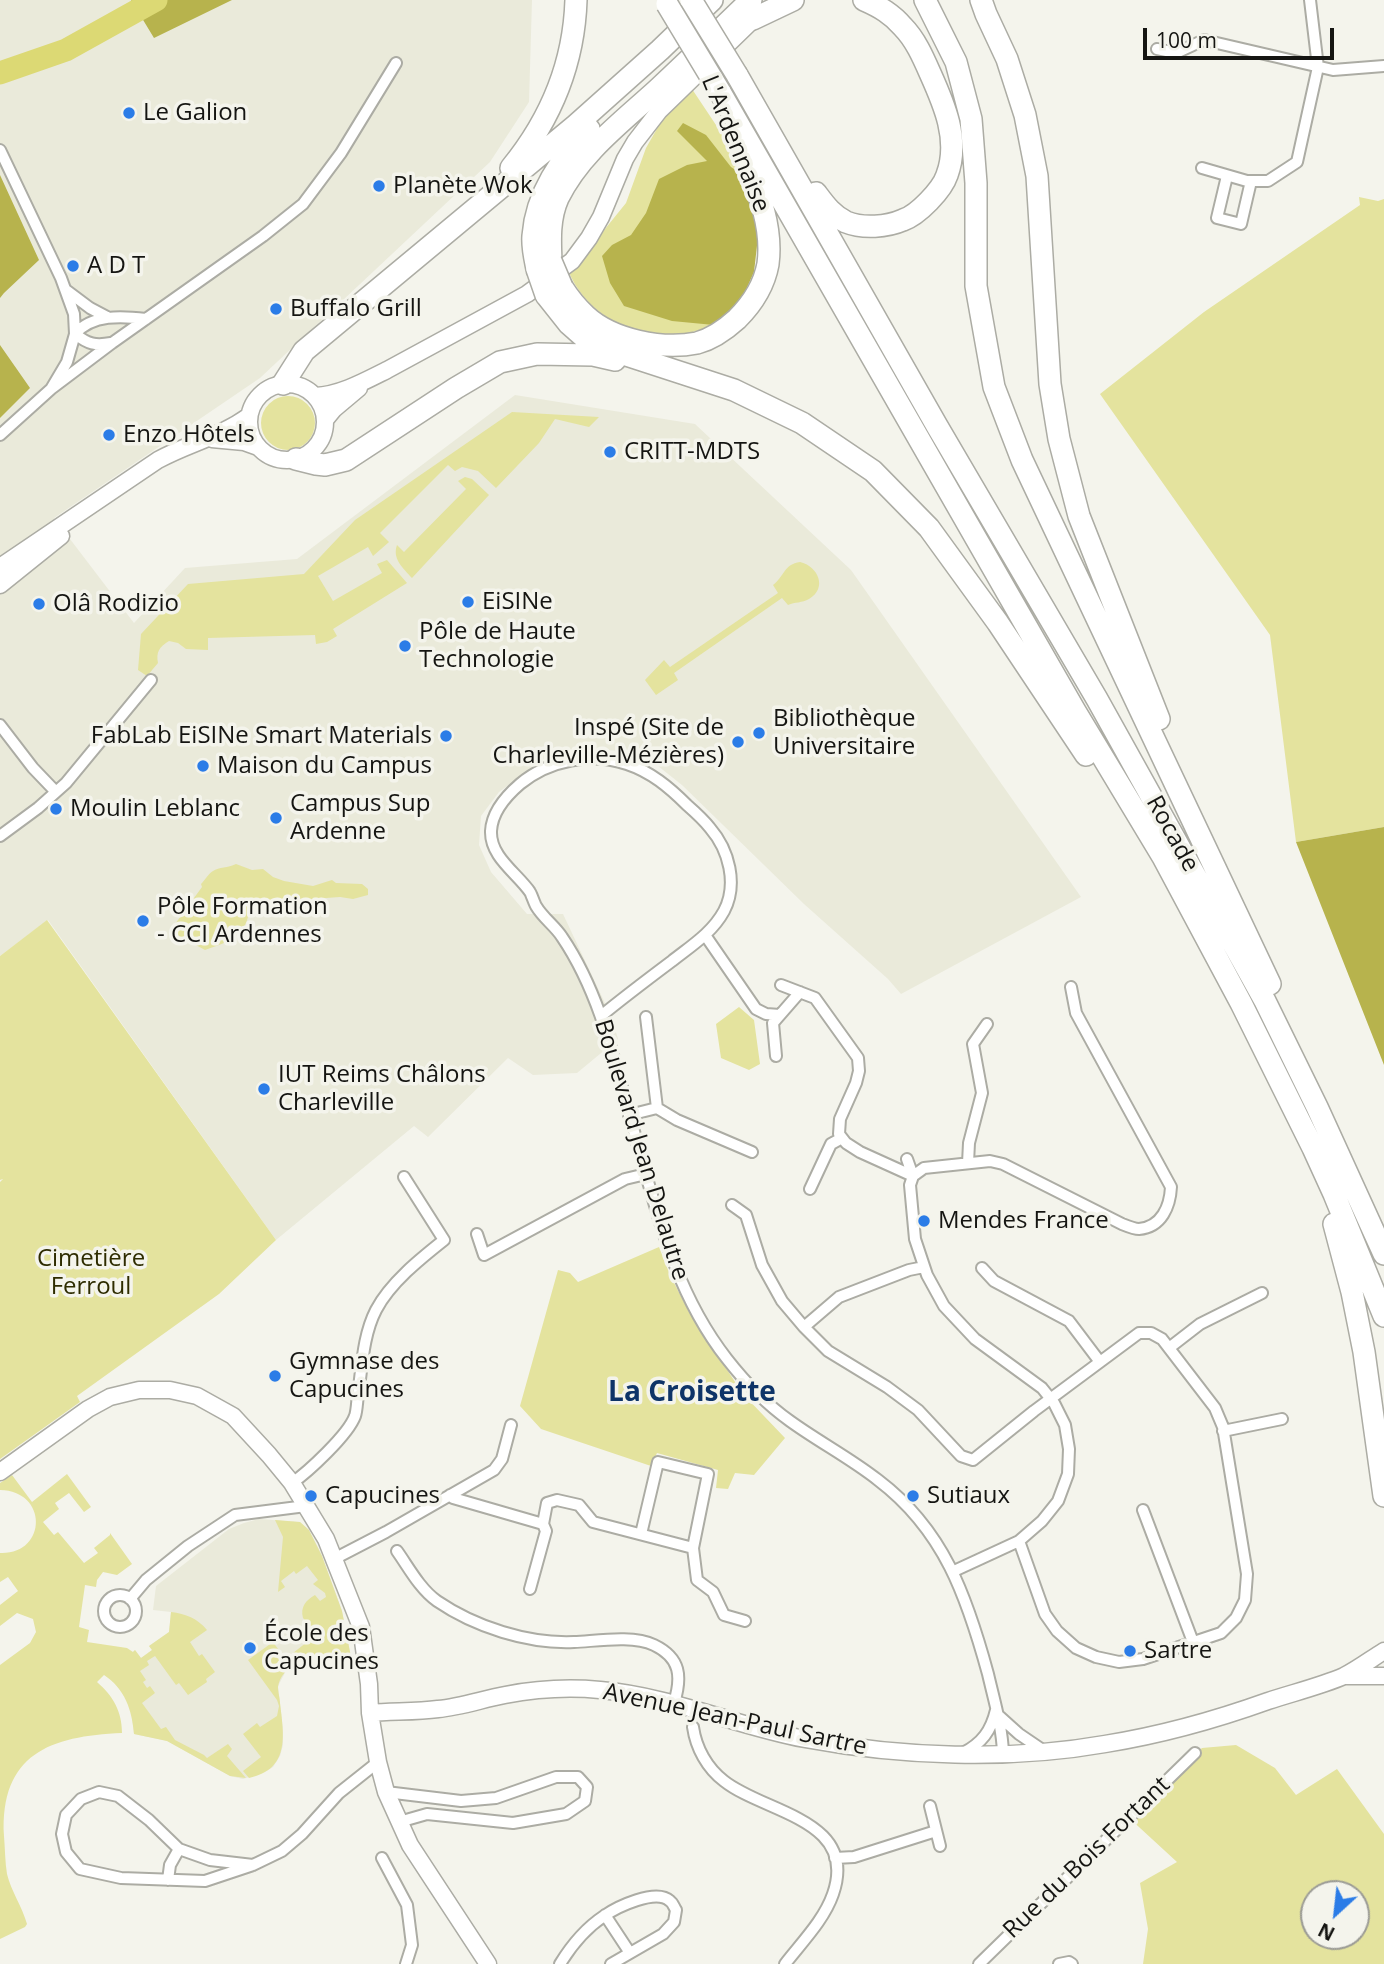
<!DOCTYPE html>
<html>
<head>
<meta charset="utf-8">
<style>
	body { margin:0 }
	#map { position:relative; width:1384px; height:1964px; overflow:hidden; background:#f4f4ec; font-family:"Open Sans",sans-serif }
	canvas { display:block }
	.north { position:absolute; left:1300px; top:1880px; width:70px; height:70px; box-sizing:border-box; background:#f4f4ec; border:2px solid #9b9b95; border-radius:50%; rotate:207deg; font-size:19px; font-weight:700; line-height:28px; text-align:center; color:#151512 }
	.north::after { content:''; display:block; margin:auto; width:24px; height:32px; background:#2b7ce7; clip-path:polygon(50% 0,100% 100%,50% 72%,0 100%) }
	.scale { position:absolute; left:1143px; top:28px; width:191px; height:32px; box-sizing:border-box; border:4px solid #151512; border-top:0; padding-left:9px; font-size:21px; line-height:24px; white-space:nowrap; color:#151512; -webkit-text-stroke:5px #f4f4ec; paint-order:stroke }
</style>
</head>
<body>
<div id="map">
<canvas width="1384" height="1964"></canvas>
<div class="north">N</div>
<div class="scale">100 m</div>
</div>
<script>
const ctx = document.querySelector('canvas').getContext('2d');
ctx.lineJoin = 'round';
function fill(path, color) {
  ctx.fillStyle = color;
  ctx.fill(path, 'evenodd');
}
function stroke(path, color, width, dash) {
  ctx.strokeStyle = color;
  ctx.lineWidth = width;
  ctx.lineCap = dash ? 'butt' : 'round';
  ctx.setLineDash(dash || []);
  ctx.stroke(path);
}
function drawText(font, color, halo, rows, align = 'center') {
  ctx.font = font + ' "Open Sans",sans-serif';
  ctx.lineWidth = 7;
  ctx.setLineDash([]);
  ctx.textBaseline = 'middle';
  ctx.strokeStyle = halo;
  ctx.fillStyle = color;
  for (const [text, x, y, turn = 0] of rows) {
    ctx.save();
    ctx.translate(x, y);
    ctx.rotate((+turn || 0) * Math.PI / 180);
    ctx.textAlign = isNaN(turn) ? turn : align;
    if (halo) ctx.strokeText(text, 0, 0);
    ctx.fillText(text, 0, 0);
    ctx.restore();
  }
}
fill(new Path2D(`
	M0,0H532L529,102L490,162L260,378L54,518L134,623L185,568L297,559L515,395L695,424L851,570L1081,897L901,994L888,979L804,904L682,785L658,766L636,756L620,751L595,749L566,752L545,758L499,792L481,816L479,845L491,872L527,914H563L611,1016L618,1039L577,1073L533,1075L508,1058L428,1137L414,1126L276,1240L48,920L0,956Z
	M259,1519L300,1522L309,1530L321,1553L342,1611L351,1657L300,1661L287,1669L278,1686L283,1730V1745L280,1756L273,1767L265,1772L243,1779L230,1776L167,1741L134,1734L131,1710L125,1697L115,1683L105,1675L135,1650L141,1658L152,1650L149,1646L169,1632L171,1612L153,1610L156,1586L229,1529L244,1523Z`), '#eaeada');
fill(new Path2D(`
	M692,89L732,149L740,173L754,272C744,286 728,312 716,323C711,328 702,329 696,331C646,347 587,319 568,270L589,251L605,229L626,203L646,148L663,118Z
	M1359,197L1378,201L1384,199V827L1296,842L1270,635L1100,394L1204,312L1360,205Z
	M261 423a27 27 0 1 1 54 0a27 27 0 1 1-54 0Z
	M512,412L599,417L589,427L555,419L539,443L496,488L478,471L462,467L455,471L448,465L380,533L389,542L373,556L368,547L318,576L333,601L382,573L377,564L387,560L407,583L333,629L337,636L327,642L316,644L315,635L208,638V650L186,649L178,643L169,641C159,647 156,652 158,663L147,676L138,670L141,634L188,584L304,574L355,520Z
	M465,477L472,479L489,495L412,578C403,568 392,559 397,545L404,552L466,489L458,481Z
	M800,562C818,566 828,588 809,599C802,603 795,602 788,605L782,598L674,673L678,680L656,695L645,680L664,660L670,667L778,593L773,585C784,577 784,564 800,562Z
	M236,864L252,870L263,869L273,877L284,881L313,886L332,880L336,883L362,884L368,889V895L353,899L340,897L312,899L301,905L284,904L277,905L264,913L248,917C242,939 224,943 205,950L170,931L202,887L201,884C205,880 208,874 213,871C219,867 228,868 236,864Z
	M47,920L276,1240L219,1294L77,1396L80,1402L0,1459V1182L3,1179L0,1180V956Z
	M739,1007L754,1020L760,1064L749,1070L721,1058L716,1024Z
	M659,1247L670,1275L689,1312L743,1394L785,1438L754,1475L735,1473L728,1489L716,1488L718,1470L657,1453L651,1466L541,1429L520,1406L558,1270L570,1273L578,1282Z
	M67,1474L91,1507L84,1512L69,1493L55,1503L59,1509L43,1522L54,1535L58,1532L84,1563L98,1553L94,1548L110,1535V1533L132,1564L117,1575L103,1572L97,1580L96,1587L85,1585L79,1627L89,1630L87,1642L127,1648L133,1652L135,1650L141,1658L152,1650L149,1646L169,1632L171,1612C186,1614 197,1618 207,1630L190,1642L199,1656L202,1654L215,1672L206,1679L207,1682L188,1695L179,1683L176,1685L155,1656L147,1661L149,1665L140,1671L146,1680L143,1682L147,1688L150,1686L155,1693L142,1703L161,1729L166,1727L175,1740L204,1755L207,1758L228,1744L232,1749L227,1756L246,1778L230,1776L167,1741L134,1734C132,1710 125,1689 104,1675L97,1682C113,1696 122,1711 122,1733C50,1736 0,1754 4,1836C5,1848 5,1862 7,1874C11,1891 22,1906 27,1924L25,1927L0,1939V1665L30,1643L36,1632L33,1619L17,1613L0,1626V1605L18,1591L8,1577L0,1582V1553C47,1555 49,1491 0,1490V1483L12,1475L32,1502Z
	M275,1520L300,1522L309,1530L322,1556L342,1611L351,1657C335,1658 313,1655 297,1663C288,1667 279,1677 278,1687C278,1692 280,1699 280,1703C284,1736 290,1769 249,1778L243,1771L261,1757L243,1734L257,1723L260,1727L277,1716L279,1706L277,1700L248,1660L273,1642L288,1663L296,1658L293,1653L316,1635L314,1630L303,1618C300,1607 306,1600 315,1595L320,1601L326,1597L325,1593L313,1584L318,1580L307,1566L296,1574L294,1571L281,1581L285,1587L278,1592L283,1537Z
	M1236,1745L1275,1768L1296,1795L1337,1769L1384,1834V1964H1143L1148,1929L1140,1883L1177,1862L1127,1816L1202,1748ZM1314,1894H1356V1936H1314Z`), '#e4e39e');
fill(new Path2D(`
	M131,0H232L154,38Z
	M683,123L706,135L731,167L740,173L752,207L758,237L754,272L741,301L714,325L672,321L624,306L610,283L602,256L612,245L631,235L646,213L659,179L687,165L707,161L677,131Z
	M0,175L39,260L4,293L0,298Z
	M0,345L30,388L0,418Z
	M1384,827V1065L1296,842Z`), '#b7b34d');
stroke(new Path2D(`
	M0,73L66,50L156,0`), '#dcd974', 23);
const street = new Path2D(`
	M1157,49L1176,53L1204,40L1333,70L1384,66
	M0,150L61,278L74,314L75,334L67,362L51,389L0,435
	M1202,168L1247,181H1268L1297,162L1318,67L1310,0
	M1227,176L1217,218L1241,224L1251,181
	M66,290L90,308L107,317
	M111,343C95,346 88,344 75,334C92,314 122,316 146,319
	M51,389L112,343L263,236L303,204L341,153L396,63
	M0,725L33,768L56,792
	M0,836L38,808L66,783L151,680
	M705,935L756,1009L766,1014L780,1015
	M781,985L815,998L858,1058L859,1071L856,1083L840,1119L839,1134L846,1143L860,1152L913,1176L924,1168L990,1161L1003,1164L1122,1224C1127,1226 1134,1229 1139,1229C1162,1227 1170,1206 1171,1187L1076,1013L1071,987
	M601,1016C624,997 648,979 672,961C691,946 712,933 724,911C738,884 729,850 710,828C703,819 695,812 687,805C669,787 651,772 627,764C591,752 549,760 520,784C506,796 492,812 491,831C490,857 517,873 530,892C531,893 535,905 536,906C543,918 555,926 562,937C602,996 616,1068 635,1135C657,1213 675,1293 727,1359C745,1382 766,1404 790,1421C819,1442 850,1458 878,1480C944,1530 967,1597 988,1674C994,1700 1002,1726 1003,1753
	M646,1017L657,1108
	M776,1056L773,1023L800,992
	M629,1115L657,1108L677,1120L752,1152
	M907,1159L913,1176L910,1185L915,1239L927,1275L944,1306L975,1339L1042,1388L1054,1403L1065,1425L1069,1449L1068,1474L1058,1501L1042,1521L1019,1541L954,1571
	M968,1163L969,1143L982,1093L973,1044L987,1024
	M810,1189L831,1144L842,1138
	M732,1205L746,1215L762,1265L782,1301L804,1327L828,1351L887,1387L918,1410L961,1456L973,1460L1034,1411L1139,1333H1151L1162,1339L1215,1408L1223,1427L1247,1574L1245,1600L1236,1618L1221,1633L1143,1659L1119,1662L1096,1657L1076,1648L1057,1631L1045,1614L1019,1541
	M477,1234L484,1255L625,1179L646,1174
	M982,1268L994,1281L1069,1321L1100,1362
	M804,1327L839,1297L909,1270L924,1267
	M1169,1348L1200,1324L1262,1293
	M1223,1431L1282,1419
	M292,1483C308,1472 348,1435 355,1416C357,1410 357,1401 358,1395C362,1367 363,1335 376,1310C390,1283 420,1259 444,1240L404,1177
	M450,1495L453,1498L543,1524L547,1503L557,1500L579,1505L593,1522L693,1548
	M1143,1510L1193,1642
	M641,1534L658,1462L708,1474L693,1548L697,1580L713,1592L724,1615L745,1621
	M397,1551C409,1568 420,1589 437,1601C475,1627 528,1644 574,1642C597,1641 633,1635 654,1645C681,1658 682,1677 674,1703
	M334,1559L386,1532L494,1470L502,1459L511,1425
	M530,1589L546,1531L543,1524
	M104 1611a16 16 0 1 1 32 0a16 16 0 1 1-32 0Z
	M130,1599L146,1580L188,1546L235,1515L306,1506
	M999,1716L1019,1734L1044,1751
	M693,1727C696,1748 707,1768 724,1781C764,1813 859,1819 833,1894C824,1920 802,1942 785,1964
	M963,1753C982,1743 991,1731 996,1710
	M386,1792L461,1801L496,1798L556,1777H578L587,1787L585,1801L566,1814L513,1823L427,1814L399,1822
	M930,1806L940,1846
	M382,1858L407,1905L412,1945L406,1964
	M835,1858L854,1857L936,1831
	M253,1865L210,1860L179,1849L149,1820L118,1796L99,1792L81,1799L66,1815L62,1834L66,1852L80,1869L121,1878L205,1881L253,1865L282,1851L302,1834L339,1793L378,1762
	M168,1880L170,1865L179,1849
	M605,1915L630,1953
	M560,1964C571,1946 586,1928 604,1916C617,1907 656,1888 670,1901C673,1903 674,1907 676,1910L674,1922L663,1934L611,1964
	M979,1964L1195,1753
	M1059,1964L1069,1962L1072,1964`);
const secondary = new Path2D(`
	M249 422a38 38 0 1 1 76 0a38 38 0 1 1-76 0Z
	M315,396C340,395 365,381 387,370L527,294L572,261L589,238L601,217L625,159L635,142L659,111L760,13
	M325,420L334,409L359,388
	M212,439L244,442L258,447
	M0,567L158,460C189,443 220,437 249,416
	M0,585L61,536
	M0,1472L88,1409L110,1397L139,1390H170L197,1396L233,1416L269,1455L292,1483L326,1539L361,1627L369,1684L370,1713L378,1762L386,1792L410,1845L488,1964
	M1346,1676H1384
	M370,1713C392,1711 416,1712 438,1709C461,1707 483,1699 505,1695C536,1689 569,1687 600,1690C671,1696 736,1726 805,1739C901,1757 1009,1761 1105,1744C1161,1735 1215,1720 1268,1701C1292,1693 1321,1686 1344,1676C1358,1669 1371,1659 1384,1651`);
const highway = new Path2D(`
	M925,0L956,62L971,119L976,183V286L994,387L1022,460L1270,984
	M981,0L986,14L1007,59L1025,115L1037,176L1050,384L1059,439L1079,516L1159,719
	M753,19L793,0
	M737,75L937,426L1097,699L1265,1001L1317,1107L1384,1254
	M720,92L1075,711L1163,857L1241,1003L1313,1148L1334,1194L1384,1316
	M511,168C551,119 574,63 576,0
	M816,193C825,205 832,215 846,222C863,229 887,227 903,220C918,215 942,190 947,175C960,140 944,104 930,73C923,57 915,39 903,27C892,14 880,7 864,0
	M551,261C550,240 549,218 558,198C580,153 622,122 658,89C689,60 720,30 751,0
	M537,269C535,259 532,247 533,236C536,194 561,159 589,129
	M562,287C569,298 577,308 586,316C612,340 662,350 697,343C712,339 726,329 737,319C753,303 764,286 768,264C773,226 758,191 744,156
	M546,295L569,324L586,339L608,349L734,390L802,423L873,471L929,528L998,623L1086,755
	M283,384L304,351L576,125L660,50L712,0
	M296,459L316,464L325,465L346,460L456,388L500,362L537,354L593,355L615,360
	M1334,1224L1352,1292L1364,1352L1384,1496`);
stroke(street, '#acaca4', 14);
stroke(secondary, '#acaca4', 19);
stroke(highway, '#acaca4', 24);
stroke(street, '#fff', 10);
stroke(secondary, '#fff', 16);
stroke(highway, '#fff', 21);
const highwayBridge = new Path2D(`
	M691,0L737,75
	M667,4L720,92
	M551,261L562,287
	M537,269L546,295`);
stroke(highwayBridge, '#acaca4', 24, []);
stroke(highwayBridge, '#fff', 21);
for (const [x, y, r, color] of [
	[129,113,7,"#2b7ce7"],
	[379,186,7,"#2b7ce7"],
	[73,266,7,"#2b7ce7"],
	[276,309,7,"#2b7ce7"],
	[109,435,7,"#2b7ce7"],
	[610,452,7,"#2b7ce7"],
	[468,602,7,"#2b7ce7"],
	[39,604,7,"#2b7ce7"],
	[405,646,7,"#2b7ce7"],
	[759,733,7,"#2b7ce7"],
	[446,736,7,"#2b7ce7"],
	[738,742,7,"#2b7ce7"],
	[203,766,7,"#2b7ce7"],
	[56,809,7,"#2b7ce7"],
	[276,818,7,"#2b7ce7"],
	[143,921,7,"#2b7ce7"],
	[264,1089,7,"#2b7ce7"],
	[924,1221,7,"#2b7ce7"],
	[275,1376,7,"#2b7ce7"],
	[311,1496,7,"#2b7ce7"],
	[913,1496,7,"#2b7ce7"],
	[250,1648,7,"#2b7ce7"],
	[1130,1651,7,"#2b7ce7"]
]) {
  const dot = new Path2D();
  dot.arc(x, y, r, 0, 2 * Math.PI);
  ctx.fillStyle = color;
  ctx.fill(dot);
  stroke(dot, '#f4f4ec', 2.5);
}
drawText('24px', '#151512', '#f4f4ec', [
	["Le Galion",143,113],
	["Planète Wok",393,186],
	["A D T",87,266],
	["Buffalo Grill",290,309],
	["Enzo Hôtels",123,435],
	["CRITT-MDTS",624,452],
	["EiSINe",482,602],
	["Olâ Rodizio",53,604],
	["Pôle de Haute",419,632],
	["Technologie",419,660],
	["Bibliothèque",773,719],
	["Universitaire",773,747],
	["Inspé (Site de",724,728,"right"],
	["Charleville-Mézières)",724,756,"right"],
	["FabLab EiSINe Smart Materials",432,736,"right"],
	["Maison du Campus",217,766],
	["Campus Sup",290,804],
	["Ardenne",290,832],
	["Moulin Leblanc",70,809],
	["Pôle Formation",157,907],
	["- CCI Ardennes",157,935],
	["IUT Reims Châlons",278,1075],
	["Charleville",278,1103],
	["Mendes France",938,1221],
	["Gymnase des",289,1362],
	["Capucines",289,1390],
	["Capucines",325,1496],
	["Sutiaux",927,1496],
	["École des",264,1634],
	["Capucines",264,1662],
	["Sartre",1144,1651]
], 'left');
drawText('24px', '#151512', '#f4f4ec', [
	["L'Ardennaise",735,144,68],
	["Rocade",1172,834,61],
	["Boulevard Jean Delautre",641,1150,73],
	["Avenue Jean-Paul Sartre",735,1720,12],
	["Rue du Bois Fortant",1087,1858,-44]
]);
drawText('24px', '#2e2c00', '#f4f4ec', [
	["Cimetière",91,1259],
	["Ferroul",91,1287]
]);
drawText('bold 28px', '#0e3468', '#f4f4ec', [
	["La Croisette",692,1393]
]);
</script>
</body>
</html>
